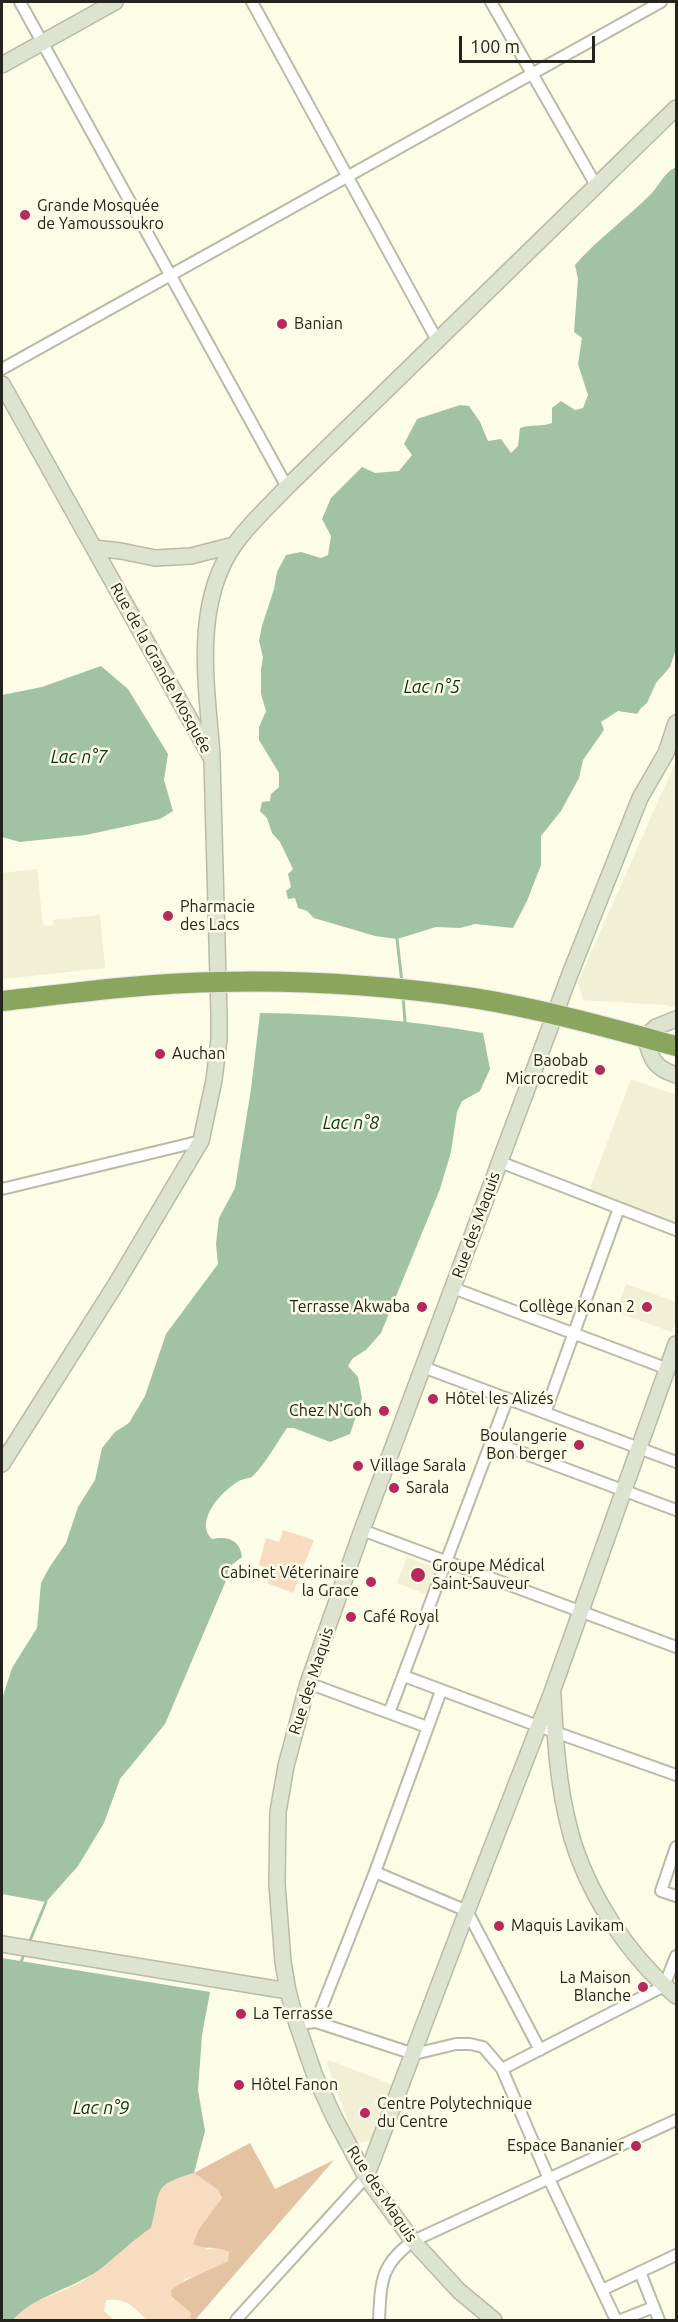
<!DOCTYPE html>
<html>
<head>
<meta charset="utf-8">
<style>
	body { margin:0 }
	#map { position:relative; width:678px; height:2322px; overflow:hidden; background:#fcfce7; font-family:Ubuntu,sans-serif }
	canvas { display:block }
	.frame { position:absolute; inset:0; border:3px solid #24241c; pointer-events:none }
	.scale { position:absolute; left:459px; top:36px; width:136px; height:27px; box-sizing:border-box; border:3px solid #24241c; border-top:0; padding-left:8px; font-size:18px; line-height:21px; white-space:nowrap; color:#24241c; -webkit-text-stroke:4px #fcfce7; paint-order:stroke }
</style>
</head>
<body>
<div id="map">
<canvas width="678" height="2322"></canvas>
<div class="frame"></div>
<div class="scale">100 m</div>
</div>
<script>
const ctx = document.querySelector('canvas').getContext('2d');
ctx.lineJoin = 'round';
function fill(path, color) {
  ctx.fillStyle = color;
  ctx.fill(path, 'evenodd');
}
function stroke(path, color, width, dash) {
  ctx.strokeStyle = color;
  ctx.lineWidth = width;
  ctx.lineCap = dash ? 'butt' : 'round';
  ctx.setLineDash(dash || []);
  ctx.stroke(path);
}
function drawText(font, color, halo, rows, align = 'center') {
  ctx.font = font + ' Ubuntu,sans-serif';
  ctx.lineWidth = 5;
  ctx.setLineDash([]);
  ctx.textBaseline = 'middle';
  ctx.strokeStyle = halo;
  ctx.fillStyle = color;
  for (const [text, x, y, turn = 0] of rows) {
    ctx.save();
    ctx.translate(x, y);
    ctx.rotate((+turn || 0) * Math.PI / 180);
    ctx.textAlign = isNaN(turn) ? turn : align;
    if (halo) ctx.strokeText(text, 0, 0);
    ctx.fillText(text, 0, 0);
    ctx.restore();
  }
}
fill(new Path2D(`
	M676,761V1008L666,1005L583,1000L578,982Z
	M37,869L43,926L54,925L53,920L100,915L105,968L2,979V873Z
	M631,1079L676,1095V1224L589,1191Z
	M626,1284L676,1302V1320L672,1332L616,1312Z
	M407,1557L439,1569L428,1595L397,1583Z
	M329,2060L393,2085L375,2140L356,2143L327,2064Z`), '#f1f0d4');
fill(new Path2D(`
	M283,1530L314,1540L293,1593L267,1583L273,1571L259,1565L266,1538L279,1542Z
	M194,2173L218,2190L222,2199L199,2229L206,2250L219,2247L229,2251V2261L204,2273L185,2279L172,2297L191,2313L190,2320H147C132,2306 128,2298 106,2300L104,2311L113,2319L112,2320H13C27,2302 52,2296 73,2286C102,2272 123,2246 151,2228C162,2190 150,2186 194,2173Z`), '#f7dcc2');
fill(new Path2D(`
	M250,2143L275,2189L334,2160L195,2320H190L191,2313L172,2297L171,2290C188,2277 209,2271 228,2261L229,2252C216,2245 208,2251 193,2244L199,2229L222,2198L218,2190L194,2173Z`), '#e4c3a3');
fill(new Path2D(`
	M676,167V649L670,667L656,683L647,703L641,708L637,714L618,711L601,722L604,730L583,760L579,778L561,811L541,836V865L527,901L513,928L475,924L460,928L436,927L397,939L375,936L314,918L307,911L298,908L295,898L288,899L286,891L291,887L288,874L293,869L280,842L272,833L267,818L260,811L262,802L270,801L271,794L279,787V773L259,740V727L266,711L261,694V669L263,657L259,641L262,626L274,589L277,572L286,555L301,552L321,558L328,555L331,536L322,519L331,498L362,467L375,473L399,471L412,455L404,444L417,419L460,405L469,406L480,422L488,441L501,439L511,453L518,446L520,428C532,424 541,427 552,423V408L561,401L575,410L583,408L588,395L578,364L582,338L574,332L578,279L575,265C599,238 623,221 648,197C660,186 662,174 676,167Z
	M101,666L128,689L168,754L164,780L173,811L160,819L86,835L20,842L2,837V695L42,687Z
	M260,1013C335,1014 409,1020 483,1033L490,1069L480,1091L462,1101L457,1112L451,1152L440,1189L381,1333L366,1350L353,1358L348,1366L358,1377L362,1398L350,1434L330,1442L294,1428H287C276,1444 267,1461 254,1475C250,1479 246,1478 241,1480C224,1488 193,1521 212,1539C228,1536 240,1540 242,1557L229,1567L225,1583L165,1724L120,1779L104,1823L78,1866L46,1902L2,1894V1699L12,1668L37,1628L41,1583L49,1568L66,1543L78,1507L95,1480L102,1448L115,1432L129,1423L145,1396L166,1334L218,1264L216,1244L219,1218L235,1188L251,1089Z
	M2,1958L210,1992L202,2035L198,2090L205,2131L194,2173C150,2186 162,2190 151,2228C133,2240 120,2253 104,2266C78,2288 32,2296 13,2320H2Z`), '#a1c2a3');
stroke(new Path2D(`
	M397,939L402,983
	M403,996L405,1021
	M29,1943L46,1902
	M21,1962L25,1952`), '#a1c2a3', 3);
const street = new Path2D(`
	M20,2L287,487
	M252,2L438,342
	M491,2L597,187
	M2,369L661,2
	M500,1162L676,1230
	M2,1189L201,1141
	M453,1288L668,1369
	M423,1367L676,1462
	M545,1413L619,1208
	M491,1441L676,1510
	M362,1530L676,1647
	M404,1676L538,1726L676,1775
	M308,1683L427,1727
	M389,1713L507,1400
	M676,1847L661,1891L676,1896
	M375,1872L467,1911L540,2050
	M316,2022L375,1872L441,1691
	M297,2024L316,2022L414,2054L456,2044H470L483,2047L502,2069L549,2179L616,2320
	M502,2069L664,1986L676,1956
	M640,2272L659,2320
	M602,2290L676,2255
	M236,2320L366,2177
	M379,2320C381,2282 380,2265 413,2241L676,2120
	M621,2320L654,2307`);
const secondary = new Path2D(`
	M2,65L115,2
	M2,384L212,759L219,1015V1039L214,1080L201,1141L116,1284L2,1464
	M94,548L121,551L155,558L191,556L234,545
	M212,755C207,687 192,604 235,544C249,524 270,505 287,487L676,108
	M676,1019L656,1027L645,1037C651,1059 654,1068 676,1075
	M553,1695C555,1739 558,1784 569,1827C585,1891 627,1954 676,1996
	M2,1944L288,1991
	M366,2177L467,1911L552,1692L676,1344
	M494,2320L459,2291L413,2241L366,2177L334,2117L315,2076L297,2024L288,1991L283,1962L277,1884L278,1812L286,1766L308,1683L362,1530L570,974L640,798L666,753L676,723`);
const highway = new Path2D(`
	M2,1001C74,993 146,983 219,982C302,980 391,986 473,998C542,1009 609,1028 676,1046`);
stroke(street, '#babaa6', 14);
stroke(secondary, '#babaa6', 18);
stroke(highway, '#e5e5e4', 22);
stroke(street, '#fff', 10);
stroke(secondary, '#dce4cf', 15);
stroke(highway, '#89a55e', 20);
for (const [x, y, r, color] of [
	[25,215,6,"#b7295a"],
	[282,324,6,"#b7295a"],
	[168,916,6,"#b7295a"],
	[160,1054,6,"#b7295a"],
	[600,1070,6,"#b7295a"],
	[422,1307,6,"#b7295a"],
	[647,1307,6,"#b7295a"],
	[433,1399,6,"#b7295a"],
	[384,1411,6,"#b7295a"],
	[579,1445,6,"#b7295a"],
	[358,1466,6,"#b7295a"],
	[394,1488,6,"#b7295a"],
	[418,1575,8,"#b7295a"],
	[371,1582,6,"#b7295a"],
	[351,1617,6,"#b7295a"],
	[499,1926,6,"#b7295a"],
	[643,1987,6,"#b7295a"],
	[241,2014,6,"#b7295a"],
	[239,2085,6,"#b7295a"],
	[365,2113,6,"#b7295a"],
	[636,2146,6,"#b7295a"]
]) {
  const dot = new Path2D();
  dot.arc(x, y, r, 0, 2 * Math.PI);
  ctx.fillStyle = color;
  ctx.fill(dot);
  stroke(dot, '#fcfce7', 2);
}
drawText('16px', '#24241c', '#fcfce7', [
	["Grande Mosquée",37,206],
	["de Yamoussoukro",37,224],
	["Banian",294,324],
	["Pharmacie",180,907],
	["des Lacs",180,925],
	["Auchan",172,1054],
	["Baobab",588,1061,"right"],
	["Microcredit",588,1079,"right"],
	["Terrasse Akwaba",410,1307,"right"],
	["Collège Konan 2",635,1307,"right"],
	["Hôtel les Alizés",445,1399],
	["Chez N'Goh",372,1411,"right"],
	["Boulangerie",567,1436,"right"],
	["Bon berger",567,1454,"right"],
	["Village Sarala",370,1466],
	["Sarala",406,1488],
	["Groupe Médical",432,1566],
	["Saint-Sauveur",432,1584],
	["Cabinet Véterinaire",359,1573,"right"],
	["la Grace",359,1591,"right"],
	["Café Royal",363,1617],
	["Maquis Lavikam",511,1926],
	["La Maison",631,1978,"right"],
	["Blanche",631,1996,"right"],
	["La Terrasse",253,2014],
	["Hôtel Fanon",251,2085],
	["Centre Polytechnique",377,2104],
	["du Centre",377,2122],
	["Espace Bananier",624,2146,"right"]
], 'left');
drawText('16px', '#24241c', '#fcfce7', [
	["Rue de la Grande Mosquée",161,668,61],
	["Rue des Maquis",476,1225,-70],
	["Rue des Maquis",311,1681,-72],
	["Rue des Maquis",382,2194,56]
]);
drawText('italic 18px', '#00350c', '#fcfce7', [
	["Lac n°5",432,687],
	["Lac n°7",79,757],
	["Lac n°8",351,1123],
	["Lac n°9",101,2108]
]);
</script>
</body>
</html>
